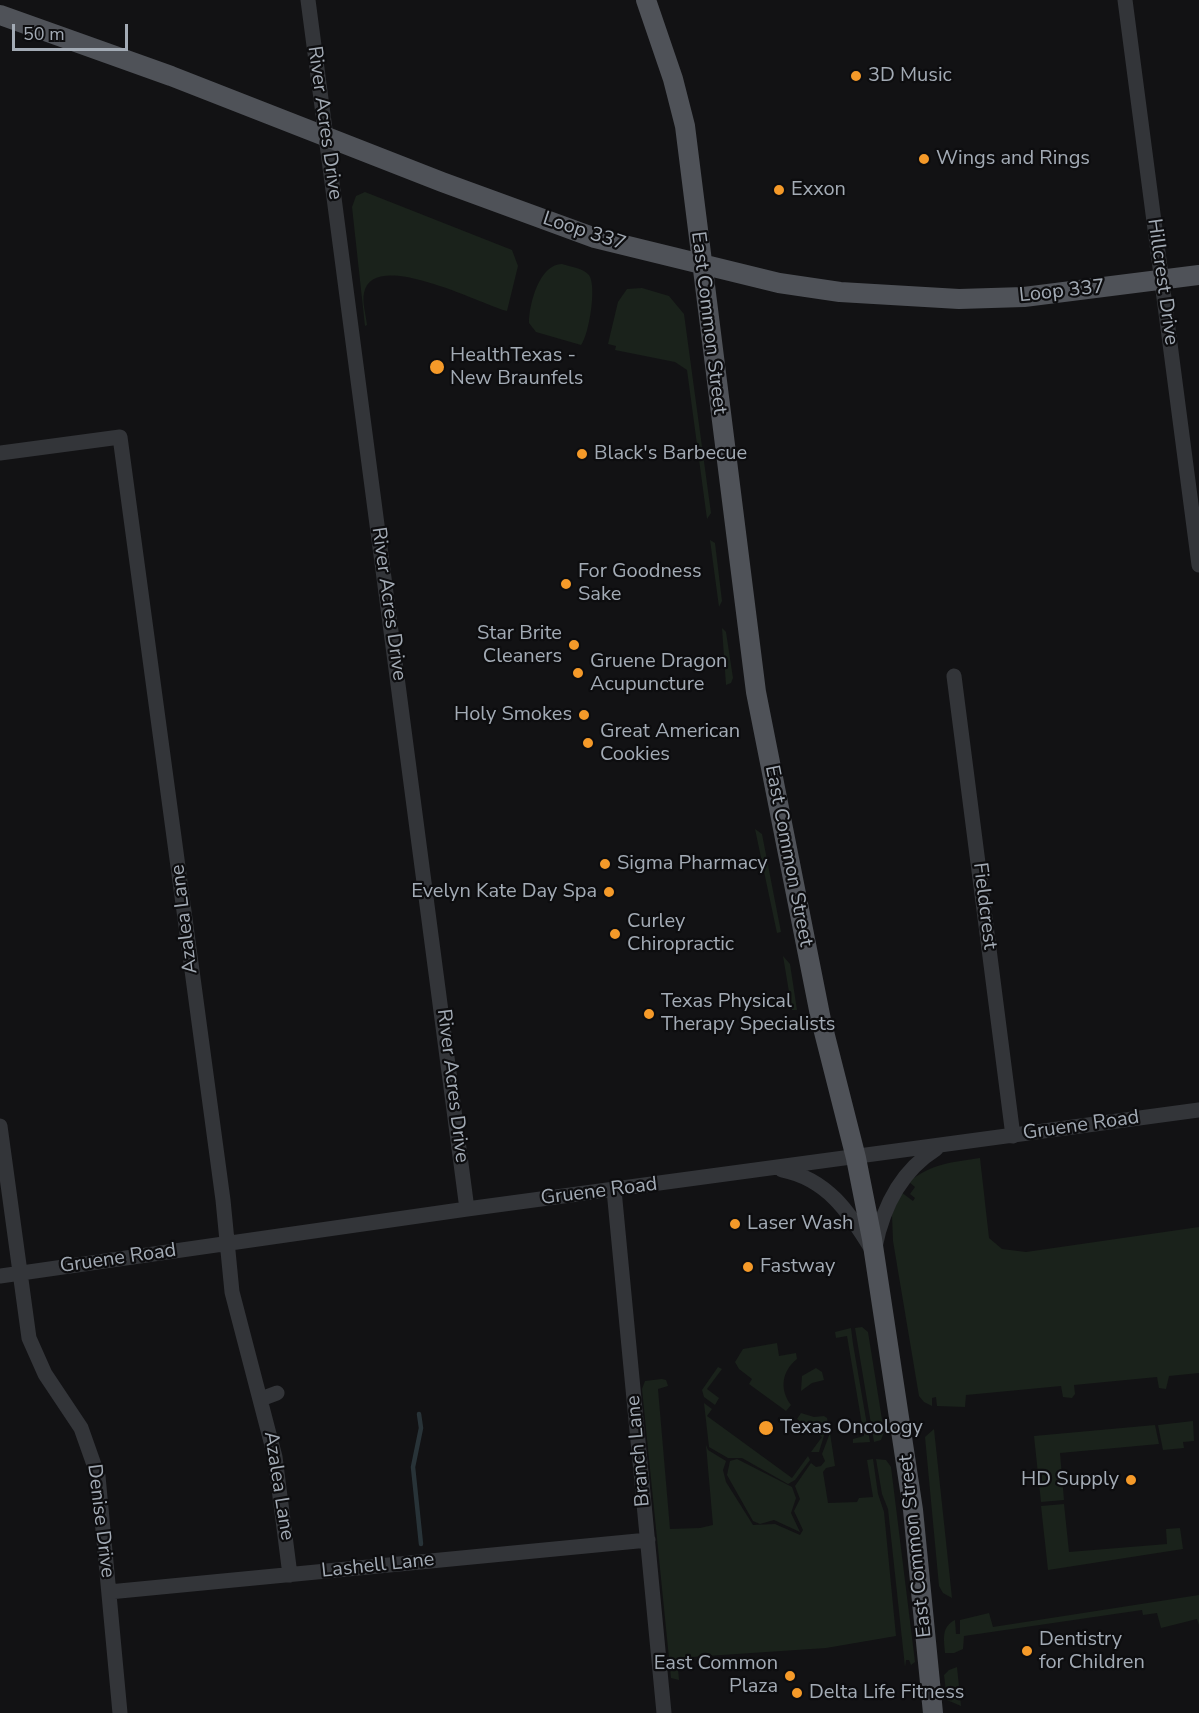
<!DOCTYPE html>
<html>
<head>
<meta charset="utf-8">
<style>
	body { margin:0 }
	#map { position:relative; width:1199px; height:1713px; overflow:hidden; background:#121214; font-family:"Nunito Sans",sans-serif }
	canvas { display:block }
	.scale { position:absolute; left:12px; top:24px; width:116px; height:27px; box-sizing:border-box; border:3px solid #a3abb5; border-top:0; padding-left:8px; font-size:18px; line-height:21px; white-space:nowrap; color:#a3abb5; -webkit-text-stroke:4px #0d0d0f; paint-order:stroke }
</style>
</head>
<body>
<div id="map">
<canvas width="1199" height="1713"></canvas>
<div class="scale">50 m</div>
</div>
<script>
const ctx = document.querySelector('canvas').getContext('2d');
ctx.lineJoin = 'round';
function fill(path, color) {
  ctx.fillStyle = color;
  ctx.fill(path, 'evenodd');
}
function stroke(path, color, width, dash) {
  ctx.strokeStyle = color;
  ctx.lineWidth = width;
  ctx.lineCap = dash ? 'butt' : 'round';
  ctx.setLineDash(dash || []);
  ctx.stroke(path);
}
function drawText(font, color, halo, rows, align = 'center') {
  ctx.font = font + ' "Nunito Sans",sans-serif';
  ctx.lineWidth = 4.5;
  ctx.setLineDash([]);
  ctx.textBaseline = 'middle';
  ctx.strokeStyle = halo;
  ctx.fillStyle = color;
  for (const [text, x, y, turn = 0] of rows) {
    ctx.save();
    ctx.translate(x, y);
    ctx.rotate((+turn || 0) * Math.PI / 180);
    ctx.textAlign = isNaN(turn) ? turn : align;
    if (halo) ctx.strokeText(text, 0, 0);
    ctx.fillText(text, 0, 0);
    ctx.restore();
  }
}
fill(new Path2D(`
	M365,192L512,250L518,266L507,311C483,305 372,247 364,293C362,302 366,315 367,325L365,326L352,207L356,196Z
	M562,264C571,267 583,268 589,275C597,286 589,335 581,345L536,332L529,323C529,305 539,264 562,264Z
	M642,288L669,296L684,314L711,513L707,519L687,370L675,362L615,350L616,346L608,344L618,302L627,289Z
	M710,540L715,543L722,601L719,607Z
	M722,628L726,632L733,678L731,683L726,685Z
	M755,829L762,834L781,932L777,933Z
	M783,956L790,964L797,1010H792Z
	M980,1158L989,1238L1002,1249L1026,1252L1199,1227V1373L1169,1376L1166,1389L1159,1388L1157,1377L1074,1385L1075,1394L1072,1398L1063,1397L1061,1386L966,1395L965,1407L937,1406L936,1397L932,1398V1406L924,1402L919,1396L893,1241L892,1215L901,1192L913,1201L915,1198L910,1194L915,1187L909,1182C930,1164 953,1162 980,1158Z
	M862,1327L868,1332L884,1432L881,1440L874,1442L855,1328Z
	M851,1328L853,1344L870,1442L853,1443V1439L864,1436L847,1336L836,1338L835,1332Z
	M777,1343L779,1356L796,1353L797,1359C782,1371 779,1389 791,1405L786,1411L749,1384L752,1379L739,1369L735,1362L743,1349Z
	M718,1367L722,1369L707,1389L719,1398L715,1405L704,1397L702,1390Z
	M816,1368L822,1372L824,1380L812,1383L801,1391L802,1376Z
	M662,1379L666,1380L668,1386L658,1389L670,1529L700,1528L713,1525L706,1445L708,1450L726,1461L723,1470L726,1482L753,1525L775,1524L800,1535L803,1530L794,1511L800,1499L795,1486L811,1463L816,1467L821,1466L825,1461L822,1454L830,1433L835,1466L826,1468L823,1472L828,1503L857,1502L859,1498L873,1497L867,1460L873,1459L878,1494L884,1512L896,1636L826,1648L677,1658L679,1680L671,1678L642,1389L645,1381Z
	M704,1403L712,1409L707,1416L792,1478L808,1456L810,1460L795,1480L788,1484L742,1458H728L709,1447Z
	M801,1413L814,1417L824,1416L827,1418L829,1428L826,1429L819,1452H811L822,1437L797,1419Z
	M1193,1421L1194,1441L1183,1442L1184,1448L1163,1450L1158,1425Z
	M1155,1425L1159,1444L1060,1453L1064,1500L1041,1502L1034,1436Z
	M934,1429L952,1598L943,1593L939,1586L925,1437Z
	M737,1459L792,1487L796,1498L791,1513L800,1532L774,1520L760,1524L753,1521L727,1475L730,1461Z
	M876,1459L886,1460L891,1467L915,1662L911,1665L909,1660H906L905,1667L888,1509L882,1494Z
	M1064,1504L1069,1552L1167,1544L1166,1529L1180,1528L1183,1549L1048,1570L1041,1506Z
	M1199,1595V1625L1197,1619L1161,1628L1157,1613L1143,1615L1142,1610L964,1636L963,1649L954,1653H945C944,1639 941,1627 955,1620L956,1634H960V1620L989,1613L993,1627Z
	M957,1667L961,1706L947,1700L944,1675L949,1670Z`), '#1a221b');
stroke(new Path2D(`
	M419,1414L421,1428L413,1467L421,1544`), '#283338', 4.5);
stroke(new Path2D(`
	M308,0L467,1209
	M1125,0L1199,565
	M0,453L120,437L223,1200L232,1292L275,1457L290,1575
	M954,676L1013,1136
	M0,1126L29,1338L45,1374L81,1428L98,1476L120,1713
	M782,1170C827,1179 849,1212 871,1248
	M614,1190L664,1713
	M875,1247C883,1207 901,1171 936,1149
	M0,1276L467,1209L1199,1110
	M261,1399L277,1393
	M109,1592L648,1540`), '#333539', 15);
stroke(new Path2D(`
	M646,0L673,79L685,126L756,692L821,1020L856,1158L872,1239L913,1510L933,1713
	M0,15L171,76L442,182L595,238L779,283L840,292L959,299L1024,297L1199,275`), '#4f5258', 20);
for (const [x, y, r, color] of [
	[856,76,6,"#f59a29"],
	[924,159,6,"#f59a29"],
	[779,190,6,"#f59a29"],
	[437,367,8,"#f59a29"],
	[582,454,6,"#f59a29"],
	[566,584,6,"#f59a29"],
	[574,645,6,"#f59a29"],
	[578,673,6,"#f59a29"],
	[584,715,6,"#f59a29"],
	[588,743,6,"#f59a29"],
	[605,864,6,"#f59a29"],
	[609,892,6,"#f59a29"],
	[615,934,6,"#f59a29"],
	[649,1014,6,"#f59a29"],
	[735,1224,6,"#f59a29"],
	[748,1267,6,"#f59a29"],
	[766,1428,8,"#f59a29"],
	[1131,1480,6,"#f59a29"],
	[1027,1651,6,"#f59a29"],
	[790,1676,6,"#f59a29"],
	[797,1693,6,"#f59a29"]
]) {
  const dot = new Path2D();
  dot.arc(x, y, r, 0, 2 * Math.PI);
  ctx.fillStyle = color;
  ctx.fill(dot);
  stroke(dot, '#0d0d0f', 2);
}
drawText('20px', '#a3abb5', '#0d0d0f', [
	["3D Music",868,76],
	["Wings and Rings",936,159],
	["Exxon",791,190],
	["HealthTexas -",450,356],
	["New Braunfels",450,379],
	["Black's Barbecue",594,454],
	["For Goodness",578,572],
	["Sake",578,595],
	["Star Brite",562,634,"right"],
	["Cleaners",562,657,"right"],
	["Gruene Dragon",590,662],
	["Acupuncture",590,685],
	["Holy Smokes",572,715,"right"],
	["Great American",600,732],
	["Cookies",600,755],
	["Sigma Pharmacy",617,864],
	["Evelyn Kate Day Spa",597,892,"right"],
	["Curley",627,922],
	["Chiropractic",627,945],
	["Texas Physical",661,1002],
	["Therapy Specialists",661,1025],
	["Laser Wash",747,1224],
	["Fastway",760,1267],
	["Texas Oncology",780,1428],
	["HD Supply",1119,1480,"right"],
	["Dentistry",1039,1640],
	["for Children",1039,1663],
	["East Common",778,1664,"right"],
	["Plaza",778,1687,"right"],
	["Delta Life Fitness",809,1693]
], 'left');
drawText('20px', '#a3abb5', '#0d0d0f', [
	["River Acres Drive",324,123,82],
	["Loop 337",584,232,18],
	["Hillcrest Drive",1162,282,82],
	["Loop 337",1062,292,-6],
	["East Common Street",708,323,83],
	["River Acres Drive",388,604,82],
	["East Common Street",788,856,79],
	["Fieldcrest",984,906,83],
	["Azalea Lane",185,919,-97],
	["River Acres Drive",452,1086,83],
	["Gruene Road",1081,1126,-8],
	["Gruene Road",599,1192,-7],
	["Gruene Road",118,1259,-8],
	["Branch Lane",639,1451,-95],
	["Azalea Lane",278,1486,81],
	["Denise Drive",100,1521,83],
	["East Common Street",916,1546,-96],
	["Lashell Lane",378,1566,-6]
]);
</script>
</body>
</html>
